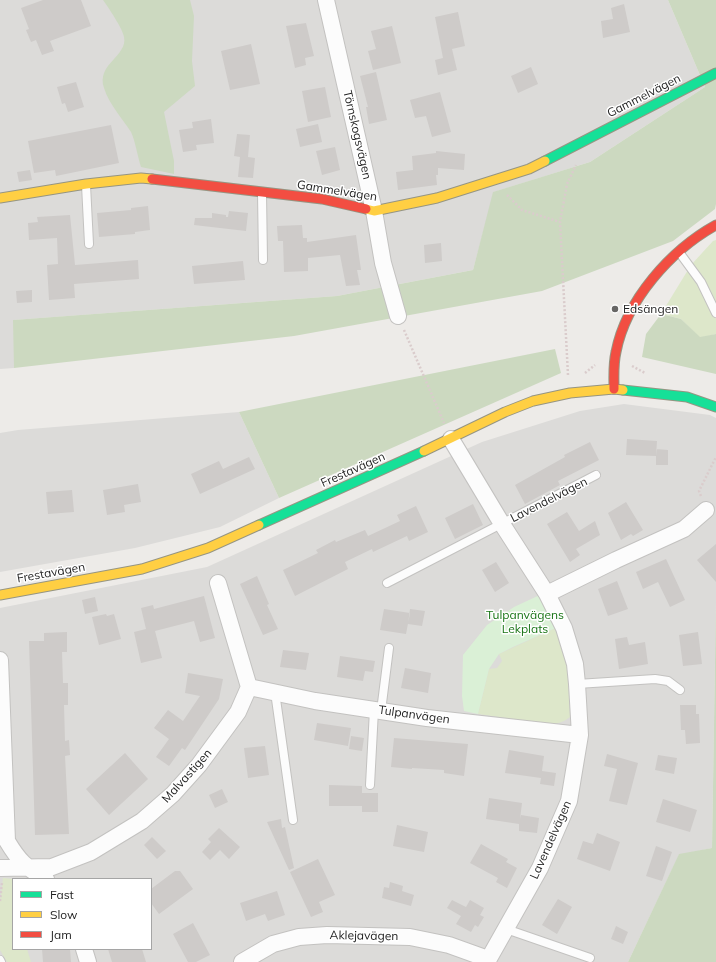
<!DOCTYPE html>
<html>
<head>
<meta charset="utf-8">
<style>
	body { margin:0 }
	#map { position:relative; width:716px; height:962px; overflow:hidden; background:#edebe8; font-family:Mulish,sans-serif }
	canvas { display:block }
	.legend { position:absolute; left:12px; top:878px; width:140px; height:72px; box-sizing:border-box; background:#fff; border:1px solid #a5a5a5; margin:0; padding:5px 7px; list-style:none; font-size:12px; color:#1f1f1f }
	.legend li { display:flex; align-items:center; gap:8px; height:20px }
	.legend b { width:20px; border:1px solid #a5a5a5 }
</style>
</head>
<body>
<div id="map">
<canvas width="716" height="962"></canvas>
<ul class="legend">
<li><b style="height:5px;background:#16e098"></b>Fast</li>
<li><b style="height:5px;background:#ffcf43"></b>Slow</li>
<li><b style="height:5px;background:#f24e42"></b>Jam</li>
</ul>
</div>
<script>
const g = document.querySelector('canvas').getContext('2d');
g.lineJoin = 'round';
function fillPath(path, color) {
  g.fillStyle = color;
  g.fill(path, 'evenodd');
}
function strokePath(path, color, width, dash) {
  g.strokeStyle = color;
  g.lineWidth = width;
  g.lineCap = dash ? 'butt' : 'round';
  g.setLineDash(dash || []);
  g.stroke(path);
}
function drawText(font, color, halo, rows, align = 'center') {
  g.font = font + ' Mulish,sans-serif';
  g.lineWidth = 3;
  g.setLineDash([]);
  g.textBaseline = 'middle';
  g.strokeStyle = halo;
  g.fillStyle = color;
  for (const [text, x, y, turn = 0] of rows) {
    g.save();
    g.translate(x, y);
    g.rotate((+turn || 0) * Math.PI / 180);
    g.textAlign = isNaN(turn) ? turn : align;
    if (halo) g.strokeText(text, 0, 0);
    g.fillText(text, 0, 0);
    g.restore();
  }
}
fillPath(new Path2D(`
	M0 0H668L705 87 590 162 494 192 473 270 337 296 14 320V368L0 369Z
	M624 404 710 415 716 418V601L712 848 679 855 628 962H0V608L207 567 482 442 580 411ZM13 879H151V949H13Z
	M239 412 279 498 220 527 135 548 0 572V433L18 430Z`), '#dcdbd9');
fillPath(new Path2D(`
	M716 240V334L700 338 681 319 661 314 691 265 713 241Z
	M558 627 567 655 570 717C562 723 557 724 547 724L478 714 489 669 497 668 502 661 499 654Z
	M3 878 13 879V949H27L31 962H7L0 950V901Z`), '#dde7ca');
fillPath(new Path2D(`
	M103 0H190L194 16 192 61 195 86 164 112 174 161V174L141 167C138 158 135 140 131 132 122 118 109 104 104 88 96 64 128 56 124 37 123 29 108 7 103 0Z
	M668 0H716V204L715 209 673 241 542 291 294 336 14 368 13 320 337 296 473 270 493 192 590 162 705 87Z
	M661 314 681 319 700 337 716 334V374L642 357 646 334Z
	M555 349 561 373 279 498 239 412Z
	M716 601V962H628L679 854 712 848Z`), '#ccd9c0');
fillPath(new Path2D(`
	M542 594 558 627 513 647 499 654 489 669 478 714 464 711 462 696 463 655 487 625 514 607Z`), '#daf0d6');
fillPath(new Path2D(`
	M43 0H81L91 26 50 41 54 51 42 55 36 40 31 42 26 30 29 29 21 8Z
	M624 4 630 32 603 38 601 21 613 19 611 8Z
	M458 12 465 46 452 49 457 70 438 75 435 60 443 58 435 17Z
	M306 23 314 56 305 58 306 65 295 68 286 26Z
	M392 26 401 63 373 70 368 51 376 49 371 31Z
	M251 44 260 84 230 90 221 51Z
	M531 67 538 84 518 93 511 76Z
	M376 72 387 120 369 124 366 107H368L360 76Z
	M76 82 84 107 68 112 65 103 62 104 57 87Z
	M325 87 331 117 308 122 302 91Z
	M440 92 451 132 432 137 426 116 415 118 410 100Z
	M211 119 214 143 196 145 197 150 183 152 179 130 193 128 192 122Z
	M318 124 322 142 300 147 296 129Z
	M111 125 119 163 56 176 55 170 34 173 28 141Z
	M237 134 250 135 248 157 255 158 253 178 238 177 240 157 234 156Z
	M335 147 340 170 322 175 316 151Z
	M436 151 465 154 464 170 438 168V175H436L437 185 398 190 396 172 413 170 412 156 436 153Z
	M30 170 32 180 19 182 17 172Z
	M148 206 150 230 135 232V234L99 237 97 213 131 210V208Z
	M229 211 248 213 246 231 194 225 195 218H212V213L226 215V217H228Z
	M70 215 75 265 138 260 139 279 74 284 75 298 49 300 47 265 58 264 57 238 29 240 28 223 38 222 37 217Z
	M302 225 303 238H307V242L356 235 361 270H357L360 285 346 286 340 255 308 258V271L284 272 283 241H278L277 226Z
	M441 243 442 261 425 263 424 245Z
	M243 261 245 280 194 284 192 266Z
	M32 290V302L17 303 16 291Z
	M627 439 657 441 656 456 626 455Z
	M590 442 599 460 558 481 560 485 525 504 515 485 565 457 564 455Z
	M656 449 668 450V465H656Z
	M249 457 255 469 200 494 191 474 219 461 223 469Z
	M138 484 141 502 124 505 125 512 107 515 103 490Z
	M72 490 74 512 48 514 46 492Z
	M626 502 643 530 633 536 631 534 621 540 608 513Z
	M473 504 483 525 455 539 445 518Z
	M416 506 428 532 409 541 407 536 373 552 372 549 345 562 348 569 295 596 283 570 318 553 316 550 335 540 336 542 365 530 368 536 400 521 397 515Z
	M567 512 579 531 595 521 600 535 576 549 580 555 570 562 547 524Z
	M716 544V582L697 560Z
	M666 559 685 600 670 607 658 582 643 589 636 572Z
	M496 562 509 583 495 592 482 570Z
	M257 576 269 604 267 605 278 629 263 635 240 584Z
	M617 581 628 609 608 616 598 589Z
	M204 596 215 638 200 642 194 621 155 631 162 658 141 663 134 632 146 629 141 608 153 605 154 609Z
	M95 597 98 611 85 614 82 600Z
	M384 609 410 613 406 634 380 630Z
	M410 609 425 611 422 626 408 624Z
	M106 614 107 616 114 614 121 639 99 645 92 617Z
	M67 632V652H62L63 683H68V705H64L65 741 69 740 70 755 65 756 69 834 35 835 29 641H44V633Z
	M698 632 702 664 683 666 679 635Z
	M627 637 629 645 645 642 648 664 619 669 615 639Z
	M283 650 309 653 306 670 280 667Z
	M340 656 375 661 373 672 365 671 363 681 337 677Z
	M405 668 431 673 428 693 401 688Z
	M188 673 223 679 219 699 185 750 182 748 169 766 156 757 169 739 154 728 168 710 183 721 200 696 185 693Z
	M680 705H696V714H699L700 743 686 744 685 730H681Z
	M317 723 351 728 348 746 314 740Z
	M351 736 364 738 362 751 349 749Z
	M394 738 468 744 464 776 444 773V770L412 768V769L391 767Z
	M265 746 269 775 248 778 244 748Z
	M509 750 544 756 542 771 556 773 554 786 540 784 541 778 505 773Z
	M125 753 148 779 109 815 86 789Z
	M607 754 638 763 627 805 609 801 617 769 604 766Z
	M658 755 677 758 674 774 655 770Z
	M329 785 362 786V793H378V812H362V806H329Z
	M222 789 228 802 215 808 209 795Z
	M489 798 522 803 520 819 521 815 539 818 537 833 519 831V824L486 819Z
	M663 799 697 810 690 832 656 822Z
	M281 819 282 828 285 827 294 868 289 870 267 822Z
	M397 825 428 832 424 852 393 846Z
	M219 828 240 847 229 859 220 850 210 860 202 852 211 842 208 839Z
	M597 833 620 842 610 871 577 859 583 841 593 844Z
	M152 837 166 851 157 859 144 845Z
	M481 844 508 859 506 862 517 868 507 888 496 882 498 878 470 863Z
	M656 846 672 852 662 881 646 876Z
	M318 859 335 895 319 902 323 912 311 917 290 872Z
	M175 871H180L193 889 159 914 151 903V889Z
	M390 882 403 886 402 891 414 895 411 906 382 898 384 887 389 888Z
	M277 891 285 915 268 921 265 914 246 921 240 903Z
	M558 899 572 907 557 934 542 925Z
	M452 900 466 907 470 900 484 908 480 915 484 917 478 927 475 925 471 932 456 924 461 916 447 908Z
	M193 923 210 955 196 962H188L173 934Z
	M616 926 628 932 623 944 611 939Z
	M42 949H70L71 962H43Z
	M108 949H142L146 962H112Z`), '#cecbc9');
const lane = new Path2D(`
	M86 185 89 244
	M262 193 263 260
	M679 252 701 282 716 313
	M387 583 596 475
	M577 684 655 679 668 681 680 690
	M275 692 293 820
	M381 711 389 648
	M370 785 374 710
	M506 929 590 958
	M0 960 1 962`);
const street = new Path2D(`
	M326 0 374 211 383 263 398 316
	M451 439 502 524 547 594 564 628 575 664 577 684 580 735 569 801 540 868 487 962
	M547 594 616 560 684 529 706 510
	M0 660 7 841C19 861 25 867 46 879
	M249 687 315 701 427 718 580 735
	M0 868 52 867 91 852 142 821 173 794 199 765 238 712 249 687 218 583
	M84 949 88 962
	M242 962 273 944 299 937 327 935 410 937 449 945 488 959`);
const fast = new Path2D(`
	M545 161 716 73
	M623 390 687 397 716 407
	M259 525 424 451`);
const slow = new Path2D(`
	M0 198 86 184 141 178 152 179
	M366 209 374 211 437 198 529 169 545 161
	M424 451 505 412 533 401 570 393 614 389 623 390
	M0 595 142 569 208 548 259 525`);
const jam = new Path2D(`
	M152 179 322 199 366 209
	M614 389C614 376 613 365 616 352 626 300 671 250 716 225`);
strokePath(lane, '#c3c2c0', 10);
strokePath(street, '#c3c2c0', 18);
strokePath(fast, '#969582', 11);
strokePath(slow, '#969582', 11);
strokePath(jam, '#969582', 11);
strokePath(new Path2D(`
	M507 195 522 210 560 222
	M404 330 444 423
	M632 366 645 373
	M585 373 595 365
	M568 375 560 222 567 184 576 165
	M701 496 699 491 716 457
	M0 901 2 883`), '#dacccc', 2.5, [2, 2]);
strokePath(lane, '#fcfcfc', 8);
strokePath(street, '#fcfcfc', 16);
strokePath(fast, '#16e098', 9);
strokePath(slow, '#ffcf43', 9);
strokePath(jam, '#f24e42', 9);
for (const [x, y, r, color] of [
	[615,309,4,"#676665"]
]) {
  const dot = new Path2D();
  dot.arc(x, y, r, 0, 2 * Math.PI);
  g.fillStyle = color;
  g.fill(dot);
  strokePath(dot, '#fff', 1.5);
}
drawText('12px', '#1f1f1f', '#fff', [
	["Gammelvägen",644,96,-27],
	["Törnskogsvägen",357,135,77],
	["Gammelvägen",337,191,9],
	["Frestavägen",353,470,-24],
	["Lavendelvägen",549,500,-27],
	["Frestavägen",51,573,-10],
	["Tulpanvägen",414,715,8],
	["Malvastigen",187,776,-48],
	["Lavendelvägen",551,840,-66],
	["Aklejavägen",364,936,1]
]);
drawText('12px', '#1f1f1f', '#fff', [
	["Edsängen",623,309]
], 'left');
drawText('12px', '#197516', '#fff', [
	["Tulpanvägens",525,615],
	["Lekplats",525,629]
]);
</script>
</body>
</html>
